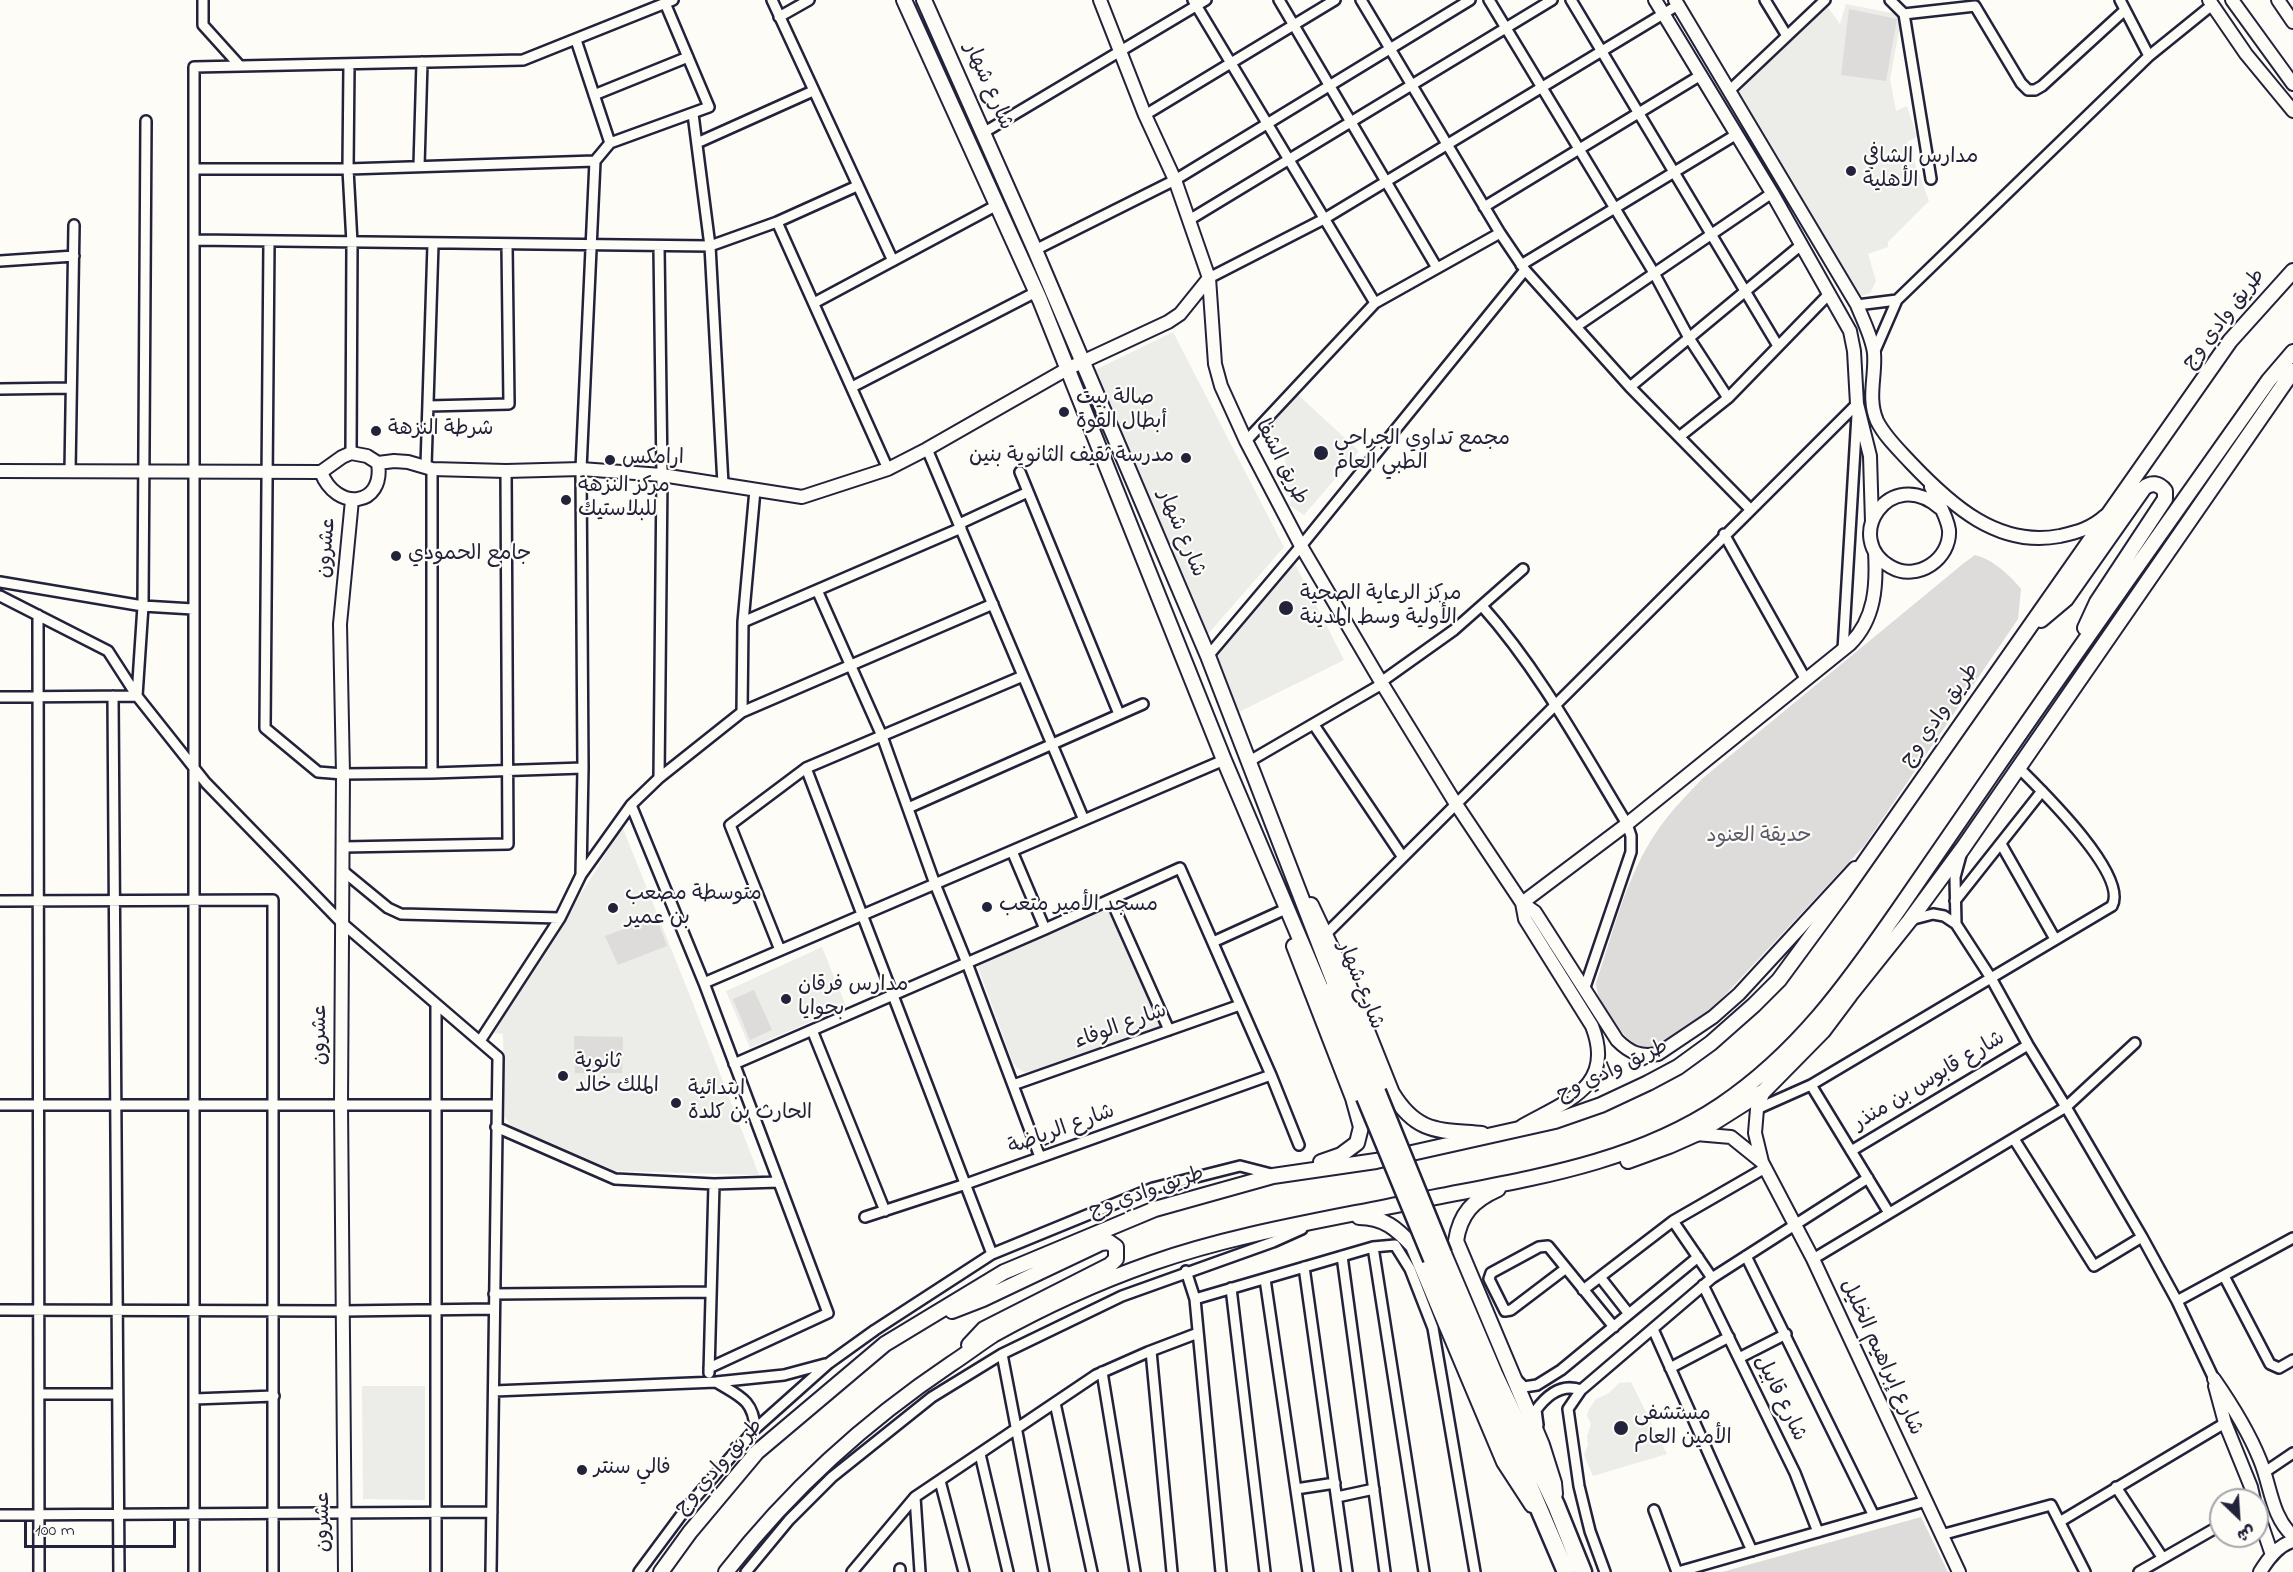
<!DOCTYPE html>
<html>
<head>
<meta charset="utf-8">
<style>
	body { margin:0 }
	#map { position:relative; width:2293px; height:1572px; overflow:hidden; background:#fdfcf7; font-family:"Indie Flower","Playpen Sans Arabic",sans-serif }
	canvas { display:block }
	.north { position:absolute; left:2209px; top:1488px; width:60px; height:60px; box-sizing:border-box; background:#fdfcf7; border:2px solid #a5a5ac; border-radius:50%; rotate:155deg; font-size:16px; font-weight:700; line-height:24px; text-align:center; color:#22223b }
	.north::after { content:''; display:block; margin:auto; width:21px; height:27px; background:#22223b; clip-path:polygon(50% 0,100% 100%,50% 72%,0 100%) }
	.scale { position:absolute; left:24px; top:1521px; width:152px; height:27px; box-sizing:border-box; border:3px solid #22223b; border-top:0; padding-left:8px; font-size:18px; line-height:21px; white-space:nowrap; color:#22223b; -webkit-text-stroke:4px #fdfcf7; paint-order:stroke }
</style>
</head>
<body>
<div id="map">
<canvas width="2293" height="1572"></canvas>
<div class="north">ش</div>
<div class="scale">100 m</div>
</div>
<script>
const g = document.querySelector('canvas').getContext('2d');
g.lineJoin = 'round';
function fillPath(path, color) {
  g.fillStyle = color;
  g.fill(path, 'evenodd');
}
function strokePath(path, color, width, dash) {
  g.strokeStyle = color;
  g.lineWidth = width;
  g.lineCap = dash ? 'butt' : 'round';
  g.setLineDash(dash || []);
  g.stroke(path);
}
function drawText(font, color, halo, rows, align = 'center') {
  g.font = font + ' "Indie Flower","Playpen Sans Arabic",sans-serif';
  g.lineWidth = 4.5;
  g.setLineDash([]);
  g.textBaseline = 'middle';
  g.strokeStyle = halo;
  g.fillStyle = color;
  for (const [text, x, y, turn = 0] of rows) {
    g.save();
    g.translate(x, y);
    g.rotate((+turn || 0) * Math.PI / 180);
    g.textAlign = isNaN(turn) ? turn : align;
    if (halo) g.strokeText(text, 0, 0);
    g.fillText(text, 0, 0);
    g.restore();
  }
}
fillPath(new Path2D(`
	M1824 2 1840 24 1846 4 1902 15 1890 79 1896 111 1907 106 1917 137 1907 142 1929 201 1888 242V247L1868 254 1876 281 1870 293 1859 297 1736 91Z
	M1173 332 1284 547 1208 634 1095 370Z
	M1296 393 1359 451 1304 515 1289 505 1292 499 1285 493 1287 487 1283 484 1290 476 1285 461 1286 448 1267 432Z
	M1293 560 1344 660 1235 714 1214 656Z
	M622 826 694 1006 759 1175 616 1171 511 1126 505 1117 503 1034 494 1033 527 976 595 872Z
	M1105 908 1112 912 1162 1024 1160 1027 1035 1071 1024 1072 1017 1068 1013 1063 978 967 980 963Z
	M822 947 846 1006 750 1048 726 991Z
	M1631 1382 1667 1454 1593 1476 1584 1455 1588 1445 1587 1436 1591 1424 1587 1416 1588 1411 1596 1399 1609 1393 1619 1383Z
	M362 1386H425V1500L363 1499Z`), '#ecece9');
fillPath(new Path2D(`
	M1849 9 1897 19 1886 81 1841 75Z
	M1975 555C1992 559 2010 575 2021 589L2018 619 1864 846 1711 1010 1687 1029 1654 1050C1649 1049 1641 1049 1636 1045 1621 1035 1596 1002 1596 983 1612 936 1624 885 1650 842 1664 818 1684 798 1703 778L1964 563Z
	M656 917 667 946 618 965 605 936Z
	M754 990 772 1030 750 1040 733 999Z
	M574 1036 623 1037 622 1073H575Z
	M1921 1517 1948 1572H1722Z`), '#dddcdb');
const street = new Path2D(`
	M203 0V25L240 66
	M772 0 893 261
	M1193 0 1375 303
	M1279 0 1437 268
	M1361 0 1500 233 1525 270 1630 387 1750 509
	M1489 0 1654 273 1689 338 1728 398
	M1571 0 1778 346
	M1765 0 1787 36
	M1890 0 1904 14 1975 6 2021 83 2028 90H2035L2042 86 2125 10
	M2120 0 2149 56
	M1904 14 1931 179
	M779 17 809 0
	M576 40 610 143
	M349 64 348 169 352 243 351 453
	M1730 90 1825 0
	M594 95 688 57
	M693 114 710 246 723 484
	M1145 115 1335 0
	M983 133 1206 0
	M697 143 813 91
	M419 166 422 62
	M194 169H348L595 161
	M1484 207 1701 75
	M1189 220 1552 0
	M777 222 888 469
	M194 240 710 246 777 222 857 186
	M269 241 265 728 318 772 343 774 432 773 583 768
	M659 247 662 475 659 778
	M1035 250 1175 180 1470 0
	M0 261 74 256
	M1521 265 1737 134
	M1209 278 1324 219 1678 5
	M814 303 997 205
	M1857 305 1897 300
	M1577 326 1772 193
	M1874 353 1897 300 2149 56 2212 5
	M852 387 1036 292
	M1630 387 1801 245
	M0 389 71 388
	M428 406 509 404 507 245
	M1679 437 1728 398 1829 294
	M1246 441 1375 303 1500 233
	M927 449 1084 820
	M426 466 433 244
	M432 469V773
	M70 472 74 225
	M1020 472 1119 714
	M959 524 1028 492
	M1724 534 1806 680
	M0 582 143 606 193 609
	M817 590 882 736 935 884 967 963 1040 1157
	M0 596 108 651 137 696 206 783 342 923 498 1057 491 1572
	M1482 606C1540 671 1582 750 1627 824L1631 836V852L1584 990
	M38 615 39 1572
	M743 622 961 528
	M1843 650 1857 415
	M1208 656 1301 546 1525 270
	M1381 682 1454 630 1523 569
	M113 696 119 1572
	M0 697 137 696 143 606 146 121
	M742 712 743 622 755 490
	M1314 725 1402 856
	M1248 762 1382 684
	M806 768 992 1254
	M631 805 704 983 828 1313 709 1368
	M908 808 1143 704
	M2001 844 2055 939
	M343 847 508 844 506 471
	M1012 851 1045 929
	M343 871 388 908 401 914 560 918
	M581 875 583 768 581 469 595 161 610 143 709 107 665 3
	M1111 900 1169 1030
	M0 901 273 900V1572
	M1955 901 2042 791
	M1910 920 1933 914 1944 916 1956 924 1991 978 2028 1045 2066 1107 2142 1237 2177 1301 2214 1379
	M1956 924 1955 877 1961 855
	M1326 934 1857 404
	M1213 942 1288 908
	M780 950 730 825 806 768 1023 676
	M704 983 1224 760
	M812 1030 885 1211
	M480 1041 560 918 581 875 631 805 659 778 742 712 993 604
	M734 1064 1045 929 1180 868 1271 1075 1299 1145
	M1013 1085 1240 1005
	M1811 1085 1889 1213
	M0 1105H496
	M1757 1109 1811 1085 2112 906C2129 875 2040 789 2018 767
	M496 1127 615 1179 714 1184 779 1182
	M2014 1139 2094 1266 2142 1237
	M1851 1151 2028 1045
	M865 1217 966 1184 1271 1075
	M1673 1221 1712 1278
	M1373 1247 1424 1572
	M1342 1256 1385 1572
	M1746 1256 1874 1516
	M1813 1259 2066 1107 2135 1043
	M1304 1267 1347 1572
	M1565 1269 1511 1310 1505 1311 1489 1279 1491 1273 1539 1247 1548 1246 1614 1327
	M1186 1271 1195 1299
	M2224 1276 2270 1364 2279 1368 2293 1360
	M1600 1277 1629 1314
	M1265 1279 1308 1572
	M1703 1285 1795 1473 1818 1532
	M1231 1288 1265 1572
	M1583 1290 1673 1221 1765 1168
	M494 1294 711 1292
	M2177 1301 2293 1238
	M0 1310 343 1311 494 1309
	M1653 1329 1752 1551
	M1151 1351 1172 1572
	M1002 1354 1044 1572
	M1739 1358 1786 1334
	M1670 1368 1729 1337
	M1102 1372 1135 1572
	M709 1373 714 1184
	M1517 1380 1524 1387 1537 1385 1561 1370 1698 1257
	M716 1382C739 1396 754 1400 755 1429
	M494 1391 716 1382 784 1375 825 1364
	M39 1394H117
	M194 1399 274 1396
	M1055 1403 1092 1572
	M1538 1425 1536 1410C1547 1395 1562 1383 1581 1390
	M980 1454 1008 1572
	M2265 1472 2293 1453
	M940 1481 964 1572
	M2116 1487 2162 1557
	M1296 1489 1335 1483
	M915 1497 920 1572
	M1337 1497 1374 1489
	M1654 1510 1677 1572
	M0 1515 492 1512
	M2061 1521 2225 1423
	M1941 1535 2051 1505 2085 1572
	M194 1572V67L523 60 673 0
	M436 1572V1004
	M639 1572 688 1506 755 1429 829 1363 875 1330 992 1254 1153 1188 1240 1166 1275 1175
	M746 1572 789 1520 832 1477 932 1397 1002 1354 1122 1296 1273 1242 1302 1229
	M852 1572 915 1497 1096 1375 1148 1352 1198 1333
	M900 1572V1569
	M1221 1572 1195 1299 1373 1247 1395 1245 1410 1269 1433 1328 1475 1572
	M1605 1572 1590 1531 1579 1486 1568 1409 1581 1390 1712 1278 1868 1178
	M1678 1572 1926 1501
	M2139 1572 2221 1525`);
const secondary = new Path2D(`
	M1100 0 1145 115 1175 180 1209 278 1215 364 1221 386 1246 441 1301 546 1381 682 1456 804 1522 903 1535 912 1617 1040C1630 1053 1640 1057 1658 1054L1713 1017 1739 994 1855 868
	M1655 0 1772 193 1850 331 1854 351 1857 404 1870 456 1872 522
	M1675 0 1857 305C1863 320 1872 337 1874 353 1876 376 1867 398 1877 421 1885 437 1899 450 1911 463 1951 505 1998 548 2060 536 2078 532 2092 528 2105 516
	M2209 0 2246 54 2293 111
	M2232 0 2293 84
	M2278 0 2293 22
	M351 453 367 456 378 463C385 507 336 512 321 472L342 457Z
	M378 463 394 461 408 462 432 469 506 471 581 469 662 475 802 497 888 469 927 449 1067 369 1168 322 1180 314 1209 278
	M0 471 321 472
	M1931 487C1937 501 1947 515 1949 530 1951 559 1917 582 1891 567 1841 539 1890 464 1940 508
	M1522 903 1627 824 1850 644C1875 619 1877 586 1875 552
	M1764 1091 1757 1109 1755 1133 1762 1162 1813 1259 1959 1572
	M1522 1126C1566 1101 1616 1087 1592 1026L1525 919 1522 903
	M1696 1134 1731 1137 1762 1162
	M2214 1379C2232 1405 2248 1430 2260 1460 2271 1486 2271 1516 2293 1536
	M2215 1386 2225 1423 2251 1487 2254 1500
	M2257 1511 2272 1555
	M345 1572 341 1104 343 774 340 624 352 500
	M2260 1572C2268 1559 2278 1545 2293 1541`);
const primary = new Path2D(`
	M904 0 1040 300 1224 760 1322 991
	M924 0 1035 250 1208 656 1335 985
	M2041 620 2066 599 2144 488C2151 482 2159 483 2165 491V499L2097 602 2085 628
	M1311 905 1348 983 1392 1093C1417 1134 1439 1130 1482 1134
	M1294 946 1353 1098 1361 1127 1357 1143 1341 1155 1321 1162
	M1628 1161 1669 1146 1696 1134 1764 1091 1823 1031 1850 995 1910 920 1963 848 2293 371
	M1498 1189C1473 1200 1460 1214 1456 1241L1542 1445 1554 1483 1555 1494
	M1359 1217C1384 1217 1397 1229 1413 1246L1504 1462 1532 1505
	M952 1311 983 1299 1101 1243 1109 1242 1116 1247V1259L1110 1265 984 1329 969 1345
	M661 1572 690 1532 757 1452 885 1344 1004 1272 1155 1209 1273 1176 1376 1161 1555 1121 1601 1105 1648 1083 1678 1067 1711 1043 1754 1005 1779 980 1843 893 2230 341 2293 271
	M726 1572C789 1491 866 1421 951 1364 965 1355 979 1344 993 1335 1043 1307 1098 1282 1152 1263 1235 1234 1324 1220 1411 1202 1517 1180 1629 1167 1721 1105 1798 1053 1847 984 1899 909 1930 864 1961 819 1992 774 2083 642 2176 511 2269 380L2293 352`);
const highway = new Path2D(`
	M1335 985 1377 1092
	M1322 991 1365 1097
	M1443 1254 1494 1374 1556 1505 1583 1572
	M1432 1259 1566 1572`);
strokePath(street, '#22223b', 14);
strokePath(secondary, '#22223b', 16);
strokePath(primary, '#22223b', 18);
strokePath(highway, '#22223b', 21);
strokePath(street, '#fdfcf7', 9);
strokePath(secondary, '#fdfcf7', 12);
strokePath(primary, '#fdfcf7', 14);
strokePath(highway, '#fdfcf7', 16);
const highwayBridge = new Path2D(`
	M1377 1092 1443 1254
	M1365 1097 1432 1259`);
strokePath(highwayBridge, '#22223b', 21, []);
strokePath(highwayBridge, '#fdfcf7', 16);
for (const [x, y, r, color] of [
	[1851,171,6,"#22223b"],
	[1064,412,6,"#22223b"],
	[376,431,6,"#22223b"],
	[1321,453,8,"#22223b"],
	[1186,458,6,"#22223b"],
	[610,460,6,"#22223b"],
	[566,500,6,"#22223b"],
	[396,556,6,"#22223b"],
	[1286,608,8,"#22223b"],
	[987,907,6,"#22223b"],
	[613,908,6,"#22223b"],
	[786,999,6,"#22223b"],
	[563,1076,6,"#22223b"],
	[676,1103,6,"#22223b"],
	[1621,1428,8,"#22223b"],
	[582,1470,6,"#22223b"]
]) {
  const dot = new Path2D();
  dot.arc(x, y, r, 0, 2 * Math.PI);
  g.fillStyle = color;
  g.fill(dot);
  strokePath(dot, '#fdfcf7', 2);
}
drawText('21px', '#22223b', '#fdfcf7', [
	["شارع شهار",987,87,66],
	["طريق وادي وج",2225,320,-52],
	["طريق الشفا",1280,463,63],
	["شارع شهار",1180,534,67],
	["عشرون",328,548,-85],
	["طريق وادي وج",1941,716,-55],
	["شارع شهار",1359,986,68],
	["شارع الوفاء",1121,1028,-20],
	["عشرون",322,1035,-90],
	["طريق وادي وج",1613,1072,-25],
	["شارع قابوس بن منذر",1930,1082,-31],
	["شارع الرياضة",1062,1131,-20],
	["طريق وادي وج",1147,1194,-19],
	["شارع إبراهيم الخليل",1880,1358,65],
	["شارع قابيل",1779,1399,64],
	["طريق وادي وج",720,1468,-48],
	["عشرون",325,1522,-90]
]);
drawText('21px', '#22223b', '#fdfcf7', [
	["مدارس الشافي",1863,159],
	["الأهلية",1863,183],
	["صالة بيت",1076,400],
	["أبطال القوة",1076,424],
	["شرطة النزهة",388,431],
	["مجمع تداوي الجراحي",1334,441],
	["الطبي العام",1334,465],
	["مدرسة ثقيف الثانوية بنين",1174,458,"right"],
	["ارامكس",622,460],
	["مركز النزهة",578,488],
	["للبلاستيك",578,512],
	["جامع الحمودي",408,556],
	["مركز الرعاية الصحية",1300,596],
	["الأولية وسط المدينة",1300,620],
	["متوسطة مصعب",625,896],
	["بن عمير",625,920],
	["مسجد الأمير متعب",999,907],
	["مدارس فرقان",798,987],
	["بحوايا",798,1011],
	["ثانوية",575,1064],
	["الملك خالد",575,1088],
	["ابتدائية",688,1091],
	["الحارث بن كلدة",688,1115],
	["مستشفى",1634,1416],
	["الأمين العام",1634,1440],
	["فالي سنتر",594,1470]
], 'left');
drawText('21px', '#5a5a6b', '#fdfcf7', [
	["حديقة العنود",1759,838]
]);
</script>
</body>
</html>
